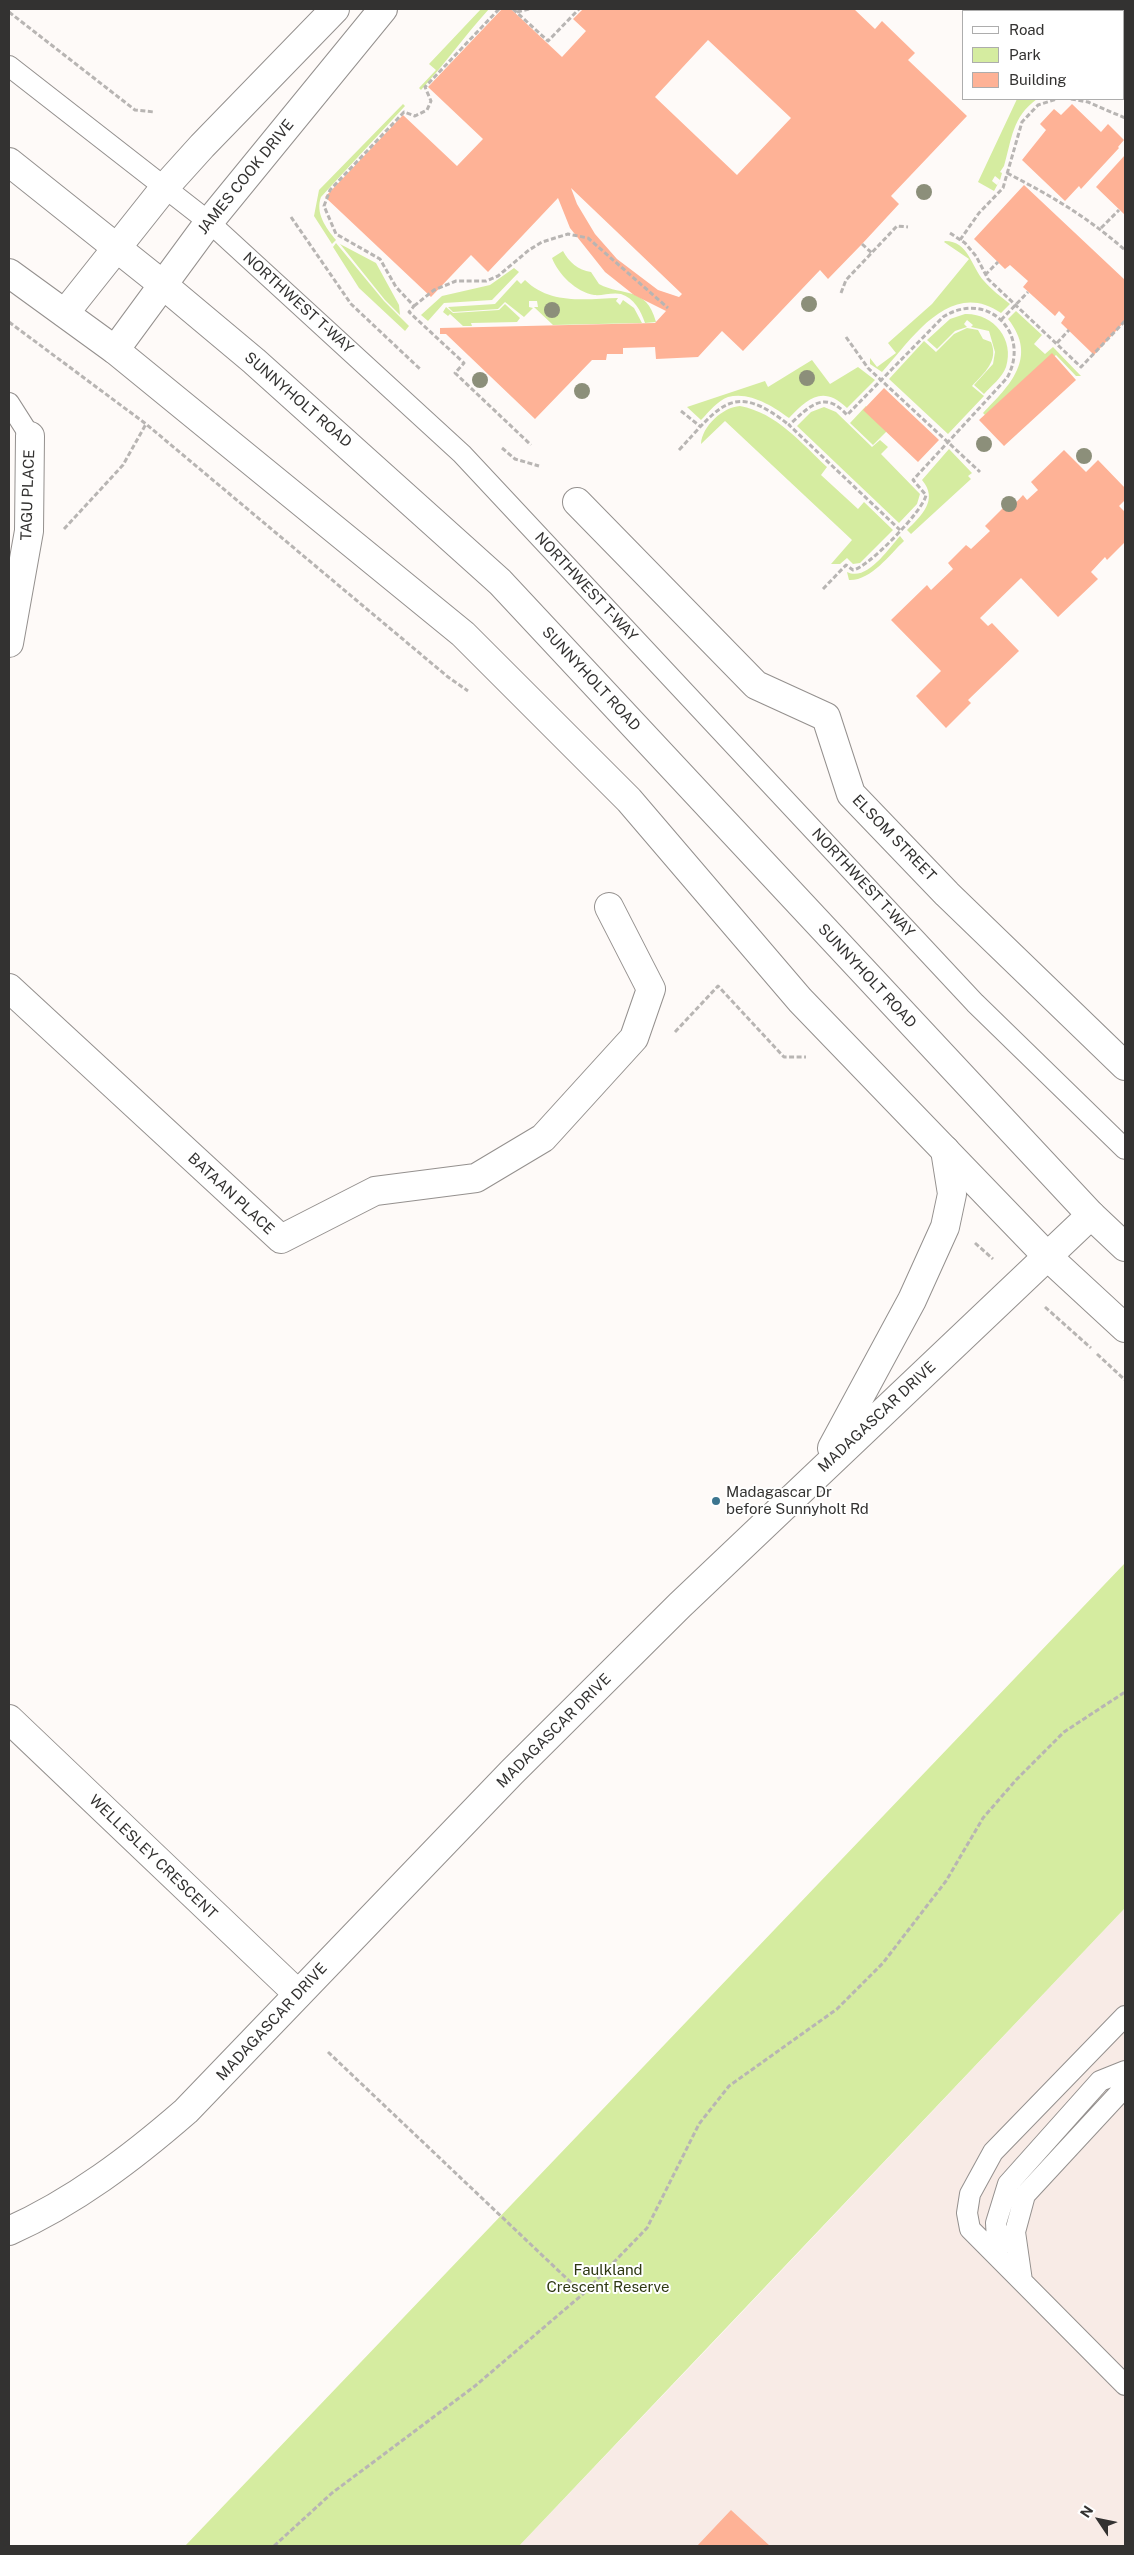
<!DOCTYPE html>
<html>
<head>
<meta charset="utf-8">
<style>
	body { margin:0 }
	#map { position:relative; width:1134px; height:2555px; overflow:hidden; background:#fefaf8; font-family:"Public Sans",sans-serif }
	canvas { display:block }
	.frame { position:absolute; inset:0; border:10px solid #333231; pointer-events:none }
	.legend { position:absolute; left:962px; top:10px; width:162px; height:90px; box-sizing:border-box; background:#fff; border:1px solid #adadad; margin:0; padding:6px 9px; list-style:none; font-size:15px; color:#333231 }
	.legend li { display:flex; align-items:center; gap:10px; height:25px }
	.legend b { width:25px; border:1px solid #adadad }
	.north { position:absolute; left:1074px; top:2495px; width:50px; height:50px; -webkit-text-stroke:4px #fff; paint-order:stroke; rotate:304deg; font-size:14px; font-weight:700; line-height:20px; text-align:center; color:#333231 }
	.north::after { content:''; display:block; margin:auto; width:18px; height:22px; background:#333231; clip-path:polygon(50% 0,100% 100%,50% 72%,0 100%) }
</style>
</head>
<body>
<div id="map">
<canvas width="1134" height="2555"></canvas>
<div class="frame"></div>
<ul class="legend">
<li><b style="height:6px;background:#fff"></b>Road</li>
<li><b style="height:14px;background:#d5eca0"></b>Park</li>
<li><b style="height:14px;background:#feb296"></b>Building</li>
</ul>
<div class="north">N</div>
</div>
<script>
const g = document.querySelector('canvas').getContext('2d');
g.lineJoin = 'round';
function fillPath(path, color) {
  g.fillStyle = color;
  g.fill(path, 'evenodd');
}
function strokePath(path, color, width, dash) {
  g.strokeStyle = color;
  g.lineWidth = width;
  g.lineCap = dash ? 'butt' : 'round';
  g.setLineDash(dash || []);
  g.stroke(path);
}
function drawText(font, color, halo, rows, align = 'center') {
  g.font = font + ' "Public Sans",sans-serif';
  g.lineWidth = 4;
  g.setLineDash([]);
  g.textBaseline = 'middle';
  g.strokeStyle = halo;
  g.fillStyle = color;
  for (const [text, x, y, turn = 0] of rows) {
    g.save();
    g.translate(x, y);
    g.rotate((+turn || 0) * Math.PI / 180);
    g.textAlign = isNaN(turn) ? turn : align;
    if (halo) g.strokeText(text, 0, 0);
    g.fillText(text, 0, 0);
    g.restore();
  }
}
fillPath(new Path2D(`
	M1125 1908V2546H519L707 2349Z`), '#f8ebe6');
fillPath(new Path2D(`
	M481 9H489C465 35 445 64 421 90L419 88 436 70 429 64Z
	M1017 99H1037C1012 117 1012 139 1004 166L1000 172 1002 173 1000 180 995 176 992 181 997 185 1000 180 994 191 978 182Z
	M403 104 405 106 321 197C315 213 326 228 336 240L332 244 314 216 319 190Z
	M945 241C969 241 971 267 984 281 991 289 1001 297 1010 304L1001 313C950 278 912 339 882 372L870 364V358L877 367 896 353 888 343 932 304 969 259 944 242Z
	M336 243 384 301 409 326 405 331 359 288 333 247Z
	M340 244 376 263 399 305 400 315 385 300Z
	M563 251C569 262 578 270 591 272L599 284C623 297 646 285 656 322L645 323C641 311 634 298 621 294 612 292 602 296 594 295 576 292 558 274 552 258Z
	M514 268 519 272 492 300 444 303 428 321 421 315 442 296 490 285Z
	M517 280 521 284 525 280C550 305 586 299 618 298L616 301 620 305 623 300 634 308 642 323 553 325 534 307H538L537 301H529V307L533 308 524 317 505 302 498 309 453 312 448 307 495 304Z
	M505 304 520 318 517 322 471 323 472 326H463L450 314 448 316 443 312 446 307 453 313 499 310Z
	M1016 311 1042 335 1034 344 1045 354 1053 347 1081 376H1076L1056 355 987 417 983 413C1009 386 1039 358 1008 319Z
	M965 314C993 313 1015 339 1006 367 1002 378 991 386 984 394L974 385 993 364 995 352 989 331 971 327 973 325 967 320 964 324 967 327 955 331 937 349 927 340 950 319Z
	M967 328 978 330 983 339 991 342C999 361 984 373 972 386L984 396 948 434 889 379 924 341 936 352 954 334Z
	M812 360 830 384 858 367 875 380 847 408C823 385 808 398 789 418 773 406 749 391 728 397 717 401 709 412 701 420L687 407 765 381 768 387Z
	M740 406C777 413 801 443 827 467L821 475 858 509 864 502 893 530 860 563 853 564 847 558 840 564H831L852 540 725 421 701 444C702 426 723 407 740 406Z
	M866 406 889 429 873 445 850 423Z
	M824 407 836 412 872 447 880 440 888 447 881 454 920 494 917 504 899 523 797 426 811 412Z
	M949 449 972 473 968 476 971 479 911 534 907 530C921 516 939 500 922 480Z
	M900 536 904 541C889 555 871 581 849 580L847 572C867 582 888 549 900 536Z
	M1125 1563V1908L519 2546H185Z`), '#d5eca0');
fillPath(new Path2D(`
	M502 9H511L562 57 586 31 573 19 583 9H854L875 29 882 21 915 53 908 60 967 116 891 196 899 204 862 244 828 279 820 270 743 351 722 331 698 357 656 359 655 347 623 348V354H607L606 360H592L535 419 446 334H440V328L655 323 666 311 634 295 605 272 570 228 558 198 488 272 471 255 431 297 325 197 403 115 457 166 483 139 428 87ZM708 40 791 118 737 175 655 97ZM571 188 682 294 679 297 658 290 617 259 595 234 577 204Z
	M1072 104 1101 132 1108 124 1124 140 1118 147 1119 148 1081 189 1079 186 1065 201 1022 160 1046 130 1040 124 1054 109 1061 115Z
	M1125 155V215L1096 187Z
	M1024 185 1125 280V321L1094 355 1061 323 1065 317 1059 311 1055 316 1023 287 1028 281 1010 265 1005 269 974 239Z
	M1052 353 1076 380 1004 446 979 420Z
	M884 388 939 440 918 462 863 410Z
	M1064 450 1086 472 1098 460 1125 488V500L1119 506 1125 512V542L1107 560 1105 557 1091 572 1098 579 1058 617 1021 578 980 618 988 626 992 623 1019 651 968 700 971 703 946 728 916 696 941 671 891 620 927 585 931 590 953 569 948 563 966 545 971 549 990 531 985 526 1005 506 1009 510 1023 495 1027 500 1038 490 1031 482Z
	M731 2510 770 2546H697Z`), '#feb296');
const service = new Path2D(`
	M9 66 209 222 462 454 975 1003 1125 1149
	M9 403 30 436
	M1125 2016 993 2152 970 2194 967 2213 970 2229 1125 2385
	M998 2257 996 2223 1008 2184 1100 2081 1125 2071
	M1022 2281 1015 2232 1025 2195 1125 2087`);
const minor = new Path2D(`
	M577 502 756 685 826 717 851 794 947 894 1125 1066
	M9 643 29 531 30 436
	M9 988 281 1239 375 1191 476 1178 543 1138 634 1038 651 989 609 907
	M9 1719 298 1994`);
const tertiary = new Path2D(`
	M65 313 165 187 202 146 335 9
	M115 350 209 222 383 9
	M832 1448 912 1300 945 1227 952 1194 945 1150
	M9 2231C74 2202 132 2158 186 2111L512 1772 680 1605 1091 1215`);
const primary = new Path2D(`
	M9 162 162 284 254 361 500 582 1091 1215 1125 1247
	M9 273 115 350 463 634 629 800 800 1000 1047 1256 1125 1328`);
strokePath(service, '#94908e', 22);
strokePath(minor, '#94908e', 30);
strokePath(tertiary, '#94908e', 30);
strokePath(primary, '#94908e', 30);
strokePath(new Path2D(`
	M499 9 425 87 431 101 427 110 415 116 404 112 330 190 324 206 336 234 380 259 396 287 414 306 409 312 464 363 455 373 531 445
	M513 9 548 41 579 9
	M1110 11V9
	M9 12 135 110 154 112
	M517 12 529 9
	M1123 21 1125 22
	M1071 99 1088 102 1125 118
	M1007 173C1053 197 1086 216 1125 250
	M291 217 351 304 420 369
	M1101 228 1119 210
	M950 233 965 243 976 256 988 279 1081 367 1125 321
	M960 240 979 213 1003 188 1022 122 1038 105 1057 99
	M862 244 872 253
	M985 275 998 262
	M841 293 846 280 897 226 908 227
	M414 306 434 290 456 281H486L498 276 529 250 542 242 568 234 588 238 668 308
	M1001 320 1028 292
	M9 322 146 424 448 677 468 691
	M846 337 868 368 980 472
	M1057 343 1069 330
	M681 411 701 427
	M502 448 515 459 539 466
	M679 450C720 406 733 380 789 425
	M64 529 123 465 146 424
	M823 589 846 565 853 570C868 568 924 510 926 495L913 480 1007 378C1032 333 987 289 943 317L847 415C824 389 809 407 789 425L900 530
	M675 1032 718 986 784 1057H806
	M975 1243 993 1259
	M1045 1307 1091 1348
	M1097 1354 1125 1380
	M328 2052 583 2294
	M274 2546 332 2493 475 2386 583 2294 647 2228 699 2124 729 2086 837 2009 883 1963 946 1881 983 1818 1016 1780 1064 1732 1125 1692`), '#b8b5b3', 3, [5, 2.5]);
strokePath(service, '#fff', 20);
strokePath(minor, '#fff', 28);
strokePath(tertiary, '#fff', 28);
strokePath(primary, '#fff', 28);
g.fillStyle = '#8c8f7a';
for (const [x, y] of [
	[924,192],
	[809,304],
	[552,310],
	[807,378],
	[480,380],
	[582,391],
	[984,444],
	[1084,456],
	[1009,504]
]) {
  g.beginPath();
  g.arc(x, y, 8, 0, 2 * Math.PI);
  g.fill();
}
for (const [x, y, r, color] of [
	[716,1501,5,"#3c758f"]
]) {
  const dot = new Path2D();
  dot.arc(x, y, r, 0, 2 * Math.PI);
  g.fillStyle = color;
  g.fill(dot);
  strokePath(dot, '#fff', 2);
}
drawText('15px', '#333231', '#fff', [
	["JAMES COOK DRIVE",246,177,-51],
	["NORTHWEST T-WAY",298,303,42],
	["SUNNYHOLT ROAD",298,400,41],
	["TAGU PLACE",28,495,-88],
	["NORTHWEST T-WAY",586,587,47],
	["SUNNYHOLT ROAD",591,679,47],
	["ELSOM STREET",894,838,46],
	["NORTHWEST T-WAY",863,883,47],
	["SUNNYHOLT ROAD",867,976,47],
	["BATAAN PLACE",231,1194,43],
	["MADAGASCAR DRIVE",877,1417,-43],
	["MADAGASCAR DRIVE",554,1731,-45],
	["WELLESLEY CRESCENT",153,1857,44],
	["MADAGASCAR DRIVE",272,2022,-47]
]);
drawText('15px', '#333231', '#fff', [
	["Madagascar Dr",726,1492],
	["before Sunnyholt Rd",726,1509]
], 'left');
drawText('15px', '#2e3812', '#fff', [
	["Faulkland",608,2270],
	["Crescent Reserve",608,2287]
]);
</script>
</body>
</html>
